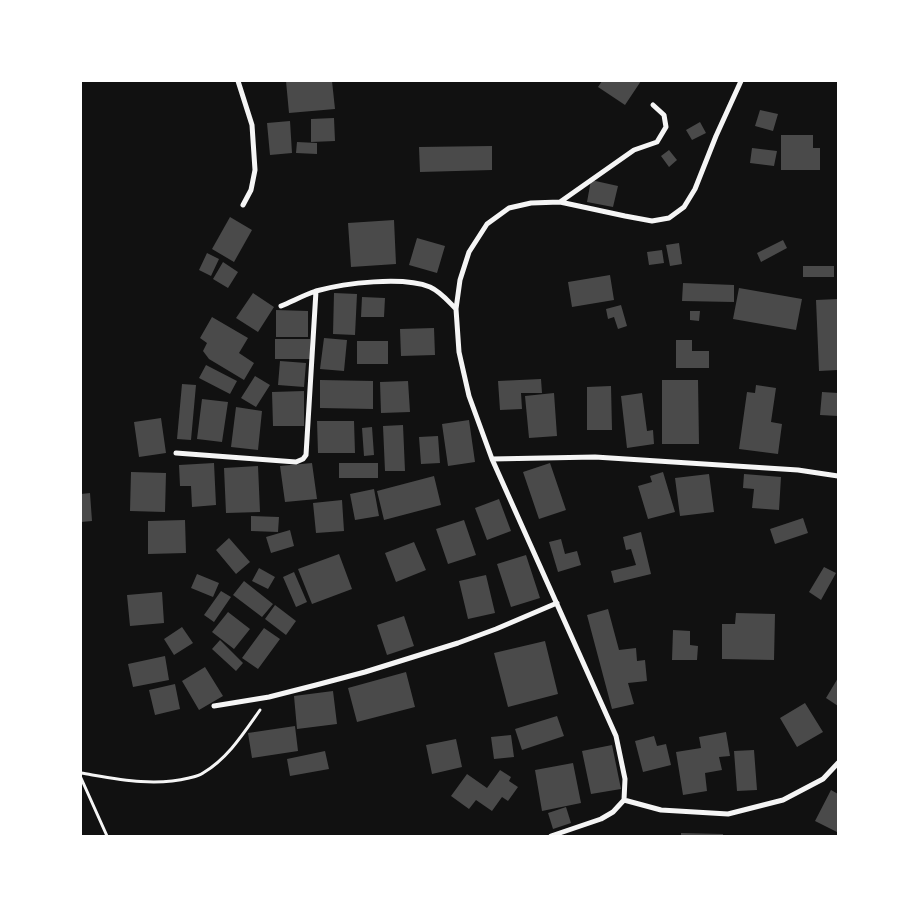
<!DOCTYPE html>
<html>
<head>
<meta charset="utf-8">
<style>
	body { margin:0 }
	#map { position:relative; width:919px; height:917px; overflow:hidden; background:#111; font-family:Quicksand,sans-serif }
	canvas { display:block }
	.frame { position:absolute; inset:0; border:82px solid #fff; pointer-events:none }
</style>
</head>
<body>
<div id="map">
<canvas width="919" height="917"></canvas>
<div class="frame"></div>
</div>
<script>
const g = document.querySelector('canvas').getContext('2d');
g.lineJoin = 'round';
function fillPath(path, color) {
  g.fillStyle = color;
  g.fill(path, 'evenodd');
}
function strokePath(path, color, width, dash) {
  g.strokeStyle = color;
  g.lineWidth = width;
  g.lineCap = dash ? 'butt' : 'round';
  g.setLineDash(dash || []);
  g.stroke(path);
}
fillPath(new Path2D(`
	M286 81H332L335 109 289 113Z
	M602 81H641L625 105 598 87Z
	M760 110 778 114 773 131 755 126Z
	M334 118 335 141 311 142V119Z
	M290 121 292 153 270 155 267 123Z
	M700 122 706 133 692 140 686 130Z
	M781 135H813V148H820V170H781Z
	M297 142 317 143V154L296 153Z
	M492 146V170L420 172 419 147Z
	M752 148 777 151 774 166 750 163Z
	M669 150 677 160 669 167 661 156Z
	M591 180 618 186 613 207 587 202Z
	M230 217 252 230 234 262 212 249Z
	M394 220 396 264 351 267 348 223Z
	M417 238 445 246 437 273 409 265Z
	M783 240 787 248 761 262 757 253Z
	M679 243 682 264 670 266 666 245Z
	M662 250 664 263 649 265 647 252Z
	M207 253 219 259 211 276 199 270Z
	M223 262 238 272 228 288 213 279Z
	M803 266H834V277H803Z
	M610 275 614 300 572 307 568 282Z
	M683 283 734 285V302L682 301Z
	M739 288 802 299 796 330 733 319Z
	M253 293 274 307 258 332 236 318Z
	M334 293 357 294 355 335 333 334Z
	M362 297 385 298 384 317H361Z
	M838 299V370L819 371 816 300Z
	M621 305 627 326 618 329 614 317 608 319 606 309Z
	M276 310 308 311V337H276Z
	M690 311H700L699 321 690 320Z
	M212 317 248 338 239 353 254 363 244 380 209 359 203 351 207 343 200 338Z
	M434 328 435 355 401 356 400 329Z
	M324 338 347 340 344 371 320 369Z
	M275 339H310V359H275Z
	M676 340H692V351H709V368H676Z
	M357 341H388V364H357Z
	M280 361 306 363 304 387 278 385Z
	M206 365 237 381 230 394 199 378Z
	M255 376 270 385 256 407 241 398Z
	M541 379 542 393H521L522 409 500 410 498 381Z
	M320 380 373 381V409L320 408Z
	M662 380H698L699 444H662Z
	M408 381 410 412 381 413 380 382Z
	M182 384 196 385 191 440 177 439Z
	M756 385 776 388 771 422 782 424 778 454 739 449 747 392 755 393Z
	M611 386 612 430H587V387Z
	M304 391V426H273L272 392Z
	M822 392 838 393V416L820 415Z
	M554 393 557 436 529 438 525 396Z
	M642 393 647 431 653 430 654 444 627 448 621 396Z
	M202 399 228 402 222 442 197 439Z
	M236 407 262 411 258 450 231 447Z
	M161 418 166 453 139 457 134 422Z
	M469 420 475 462 448 466 442 424Z
	M317 421H354L355 453H318Z
	M403 425 405 471H385L383 426Z
	M372 427 374 455 364 456 362 428Z
	M438 436 440 463 421 464 419 437Z
	M214 463 216 505 192 507 191 486H180L179 465Z
	M312 463 317 499 285 502 280 466Z
	M339 463H378V478H339Z
	M550 463 566 510 539 519 523 472Z
	M258 466 260 512 226 513 224 468Z
	M131 472 166 473 165 512 130 511Z
	M663 472 675 512 648 519 638 486 652 482 650 476Z
	M709 474 714 512 680 516 675 478Z
	M744 474 781 477 779 510 752 508 754 489 743 488Z
	M434 476 441 505 384 520 377 491Z
	M374 489 379 516 355 520 350 494Z
	M90 493 92 521 81 522V494Z
	M499 499 511 531 487 540 475 508Z
	M342 500 344 531 316 533 313 503Z
	M251 516 279 517 278 532 251 531Z
	M803 518 808 533 775 544 770 529Z
	M185 520 186 553 148 554V521Z
	M464 520 476 555 448 564 436 529Z
	M290 530 294 546 271 553 266 537Z
	M641 532 651 574 614 583 611 571 636 565 631 549 626 550 623 537Z
	M229 538 250 562 236 574 216 550Z
	M561 539 565 554 577 551 581 565 558 572 549 542Z
	M414 542 426 570 396 582 385 553Z
	M339 554 352 589 312 604 298 569Z
	M526 555 540 598 511 607 497 564Z
	M824 567 836 573 821 600 809 592Z
	M259 568 275 577 268 589 252 581Z
	M294 572 307 602 296 607 283 577Z
	M197 574 219 583 213 597 191 588Z
	M486 575 495 613 468 619 459 581Z
	M244 581 273 604 262 617 233 595Z
	M221 591 231 597 214 622 204 615Z
	M162 592 164 623 130 626 127 595Z
	M275 605 296 621 286 635 265 619Z
	M608 609 619 650 636 648 637 661 645 660 647 681 628 683 634 704 612 709 587 615Z
	M228 612 250 629 234 649 212 632Z
	M736 613 775 614 774 660 722 659V624H735Z
	M404 616 414 646 387 655 377 625Z
	M182 627 193 643 174 655 164 639Z
	M264 628 280 639 258 669 242 658Z
	M673 630 690 631V645L698 646 697 660H672Z
	M220 640 243 663 236 671 212 649Z
	M545 641 558 694 508 707 494 653Z
	M165 656 169 680 133 687 128 664Z
	M205 667 223 696 199 710 182 681Z
	M406 672 415 707 357 722 348 688Z
	M838 678V706L826 698Z
	M175 684 180 709 155 715 149 690Z
	M333 691 337 724 297 729 294 696Z
	M805 703 823 732 797 747 780 718Z
	M557 716 564 736 522 750 515 729Z
	M295 726 298 751 252 758 248 733Z
	M726 732 730 756 719 757 722 770 705 773 707 791 683 795 676 752 701 748 699 737Z
	M511 735 514 757 494 759 491 737Z
	M654 736 657 746 666 744 671 765 643 772 635 741Z
	M456 739 462 767 432 774 426 745Z
	M612 745 621 789 591 794 582 751Z
	M754 750 757 790 737 791 734 751Z
	M325 751 329 769 290 776 287 759Z
	M573 763 581 803 542 811 535 770Z
	M500 770 511 777 509 781 518 787 508 801 502 797 492 811 476 800 469 809 451 796 467 774 487 788Z
	M831 790 838 794V830L837 832 815 821Z
	M566 807 571 823 553 829 548 813Z
	M681 833 723 834V836H681Z`), '#4a4a4a');
strokePath(new Path2D(`
	M81 773C117 779 153 787 189 778 193 777 199 776 203 773 228 758 243 734 260 710
	M81 778 107 836`), '#f5f5f5', 3);
strokePath(new Path2D(`
	M238 81 252 125 255 170 251 190 243 205
	M560 202 634 150 657 142 666 127 664 115 653 105
	M281 306C293 301 304 295 316 291 345 283 403 276 430 287 441 292 448 301 456 309
	M176 453 296 462 303 459 306 455 316 291
	M492 459 595 457 798 470 838 476
	M214 706 269 697 316 685 365 672 458 643 496 629 557 603
	M624 800 661 810 728 814 783 800 823 779 838 763
	M551 836 601 819 613 812 624 800 625 779 616 736 492 459 469 396 459 352 456 309 460 280 469 252 487 224 509 208 531 203 560 202 625 216 652 221 669 218 684 207 695 189 716 136 741 81`), '#f5f5f5', 5);
</script>
</body>
</html>
